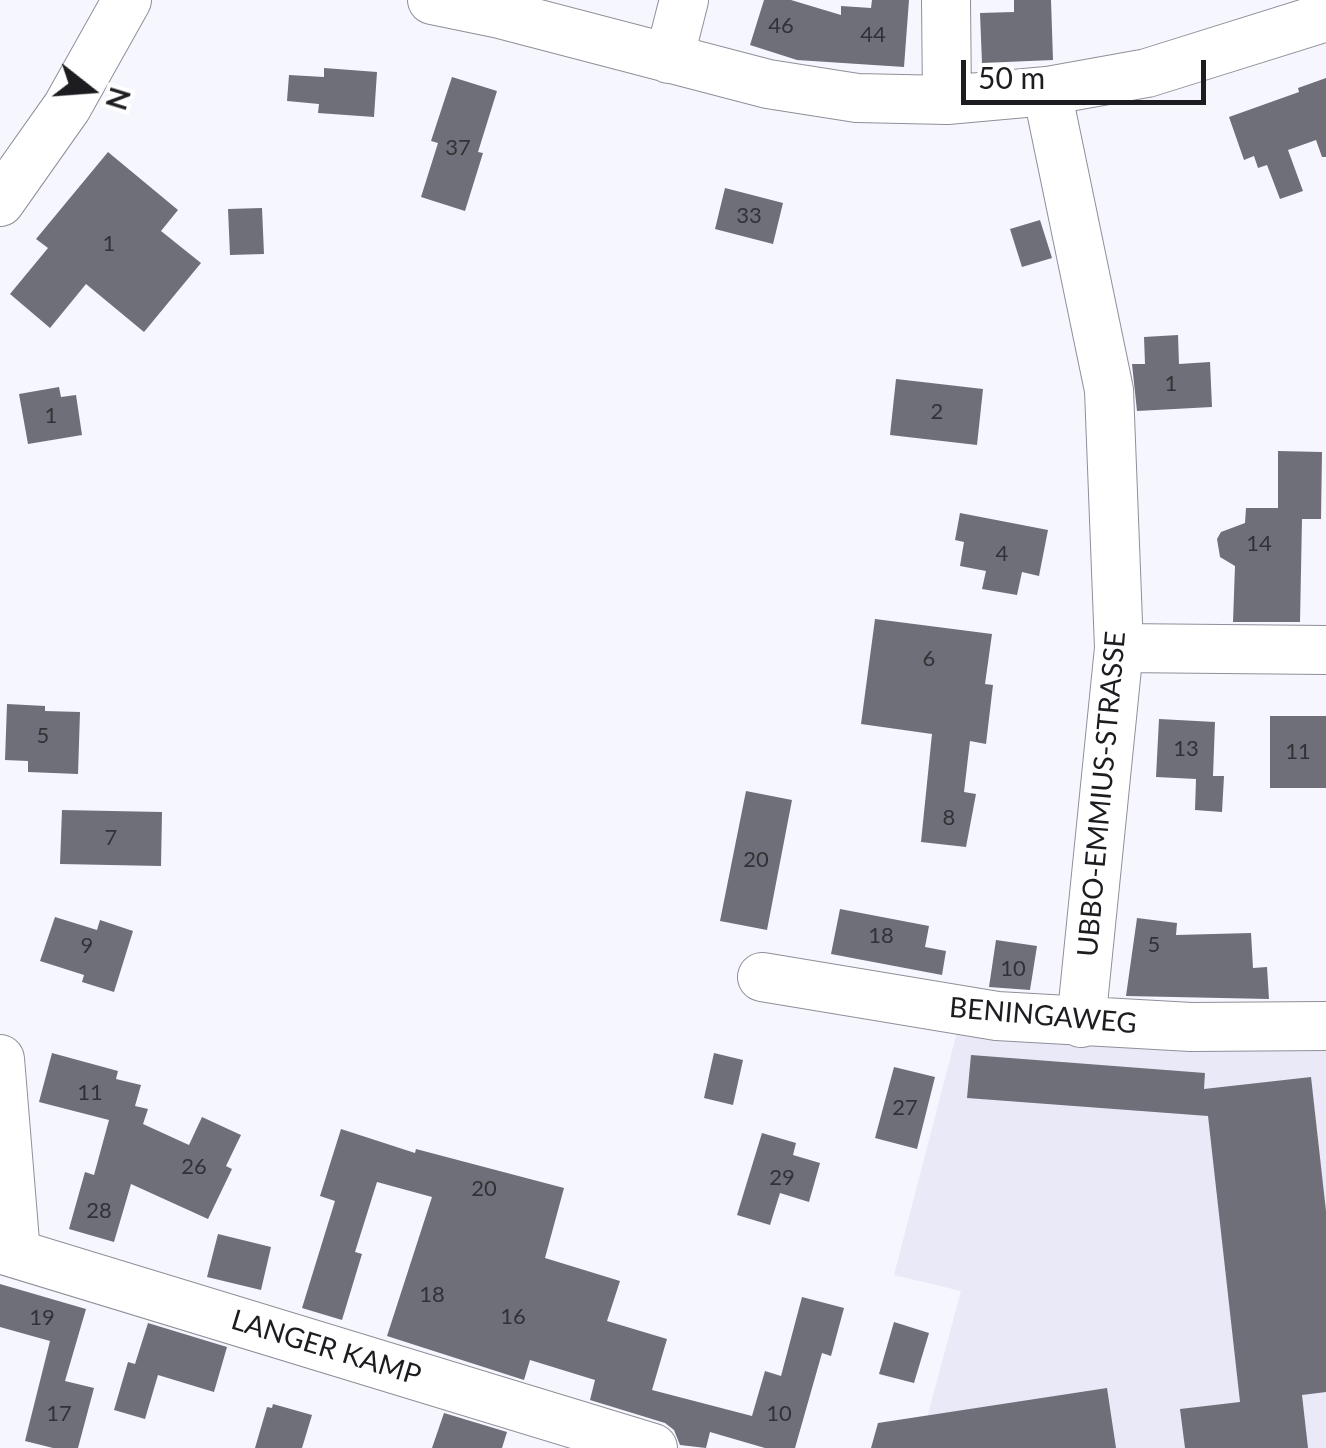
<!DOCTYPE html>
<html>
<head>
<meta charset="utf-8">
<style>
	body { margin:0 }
	#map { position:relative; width:1326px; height:1448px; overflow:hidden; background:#f6f6ff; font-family:Lato,sans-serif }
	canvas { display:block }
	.north { position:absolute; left:40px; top:40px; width:100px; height:100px; -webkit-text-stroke:8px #fff; paint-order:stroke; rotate:107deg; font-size:28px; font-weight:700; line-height:40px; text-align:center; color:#1d1c20 }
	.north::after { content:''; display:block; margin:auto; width:35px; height:45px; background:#1d1c20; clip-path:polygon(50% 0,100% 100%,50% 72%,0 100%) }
	.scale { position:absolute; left:961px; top:60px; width:245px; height:45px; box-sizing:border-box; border:5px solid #1d1c20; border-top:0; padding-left:12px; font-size:30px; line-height:35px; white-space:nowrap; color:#1d1c20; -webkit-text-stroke:8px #fff; paint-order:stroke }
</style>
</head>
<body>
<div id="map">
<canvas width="1326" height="1448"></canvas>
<div class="north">N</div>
<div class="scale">50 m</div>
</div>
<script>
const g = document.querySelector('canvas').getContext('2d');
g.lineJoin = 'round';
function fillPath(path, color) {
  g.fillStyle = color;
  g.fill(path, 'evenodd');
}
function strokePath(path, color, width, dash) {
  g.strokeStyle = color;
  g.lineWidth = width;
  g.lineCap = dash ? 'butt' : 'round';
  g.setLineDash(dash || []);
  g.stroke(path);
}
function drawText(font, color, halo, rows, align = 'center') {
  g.font = font + ' Lato,sans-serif';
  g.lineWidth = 9;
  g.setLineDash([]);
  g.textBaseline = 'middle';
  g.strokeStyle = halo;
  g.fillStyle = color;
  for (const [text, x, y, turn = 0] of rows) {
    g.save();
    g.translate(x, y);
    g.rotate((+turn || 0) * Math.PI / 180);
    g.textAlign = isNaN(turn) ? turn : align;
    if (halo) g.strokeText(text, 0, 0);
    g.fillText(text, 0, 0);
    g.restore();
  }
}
fillPath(new Path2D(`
	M958 1028 1326 1039V1448H919L961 1291 894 1275Z`), '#e9e9f8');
fillPath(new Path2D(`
	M764 0H791L841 15V6L871 8 872 0H909L904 67 797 60 750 45Z
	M1014 0H1051L1053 60 982 63 980 13 1014 12Z
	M324 68 377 72 374 117 318 113 319 104 287 101 289 75 324 77Z
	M452 77 497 91 478 152 483 153 465 211 421 197 438 143 431 141Z
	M1326 78V157H1322L1316 140 1288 150 1303 191 1280 199 1267 165 1258 168 1254 156 1244 160 1229 117 1299 92 1298 88Z
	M108 152 178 210 161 231 201 263 144 332 86 284 50 328 10 294 48 248 36 239Z
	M725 188 783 203 773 244 715 229Z
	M262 208 264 254 230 255 228 209Z
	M1040 220 1052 258 1022 267 1010 229Z
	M1178 335 1179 364 1210 362 1212 407 1137 411 1132 364H1145L1144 337Z
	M896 379 983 389 977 445 890 435Z
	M59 387 61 397 76 395 82 435 28 444 19 394Z
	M1278 451 1322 452 1321 519H1302L1300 622H1233L1235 566 1220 557 1217 539 1221 532 1245 523 1246 508H1278Z
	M960 513 1048 530 1039 576 1022 572 1017 595 982 589 986 571 960 566 964 542 955 540Z
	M875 619 992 634 985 684 993 685 986 744 970 741 964 792 976 794 966 847 921 842 932 734 861 724Z
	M7 704 45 706V711L80 712 78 774 28 772V761L5 760Z
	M1270 716H1326V788H1270Z
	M1159 719 1215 722 1213 776H1224L1222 812 1195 810 1196 779 1156 777Z
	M746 791 792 800 767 930 720 921Z
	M62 810 162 812 161 866 60 864Z
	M840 909 929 926 925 947 946 951 942 975 831 954Z
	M55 917 97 930 100 920 133 931 114 992 82 982 84 975 40 961Z
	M1137 918 1177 923 1176 935 1251 933 1253 968 1267 967 1269 999 1126 996Z
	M996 940 1037 946 1030 990 989 987Z
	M52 1053 118 1071 116 1079 141 1085 135 1106 148 1109 143 1124 189 1145 202 1117 241 1135 226 1166 232 1169 208 1219 131 1184 114 1242 69 1229 85 1172 94 1175 109 1120 39 1102Z
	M714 1053 743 1060 733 1105 704 1098Z
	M971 1055 1205 1073 1204 1089 1311 1077 1326 1211V1392L1302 1395 1308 1448H1185L1180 1409 1240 1402 1208 1116 967 1098Z
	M894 1067 935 1077 917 1149 875 1138Z
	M341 1129 415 1153 416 1149 564 1188 545 1258 620 1281 607 1321 667 1339 652 1390 752 1416 765 1371 781 1376 802 1297 844 1308 831 1356 822 1353 795 1448H765L710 1432 706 1448 680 1445 674 1430 665 1423 590 1400 595 1380 530 1360 524 1380 387 1336 432 1197 377 1182 355 1252 362 1254 342 1320 302 1308 335 1201 320 1196Z
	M762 1133 796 1143 793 1155 820 1163 809 1202 780 1193 770 1225 737 1215Z
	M218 1234 271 1247 261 1290 207 1277Z
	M0 1284 86 1309 65 1381 94 1388 78 1448H53L25 1441 50 1341 0 1327Z
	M894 1322 929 1333 914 1383 879 1374Z
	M148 1323 227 1347 214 1392 158 1375 145 1419 114 1410 128 1362 135 1364Z
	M1107 1388 1116 1448H871L878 1423Z
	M273 1404 312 1415 302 1448H255L267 1407 272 1408Z
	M444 1413 507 1432 502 1448H432Z`), '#6f6f79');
const minor = new Path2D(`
	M432 0 500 14 768 84 857 98 947 100 1047 91 1147 73 1326 17
	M946 0 947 100
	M669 59 684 0
	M1047 91 1109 390 1119 648 1081 1023
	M0 202 67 107 127 0
	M1119 648 1326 650
	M762 977 997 1016 1191 1027 1326 1026
	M0 1059 16 1254
	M0 1249 653 1448`);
strokePath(minor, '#8f8f99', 50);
strokePath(minor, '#fff', 48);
drawText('22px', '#323136', null, [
	["46",781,26],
	["44",873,35],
	["37",458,148],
	["33",749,216],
	["1",109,244],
	["1",1171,384],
	["2",937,412],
	["1",51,416],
	["14",1259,544],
	["4",1002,554],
	["6",929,659],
	["5",43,736],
	["13",1186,749],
	["11",1298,752],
	["8",949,818],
	["7",111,838],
	["20",756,860],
	["18",881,936],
	["5",1154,945],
	["9",87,946],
	["10",1013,969],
	["11",90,1093],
	["27",905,1108],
	["26",194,1167],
	["29",782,1178],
	["20",484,1189],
	["28",99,1211],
	["18",432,1295],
	["16",513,1317],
	["19",42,1318],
	["17",59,1414],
	["10",779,1414]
]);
drawText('28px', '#1d1c20', '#fff', [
	["UBBO-EMMIUS-STRASSE",1102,794,-85],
	["BENINGAWEG",1043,1016,5],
	["LANGER KAMP",326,1348,17]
]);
</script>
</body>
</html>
